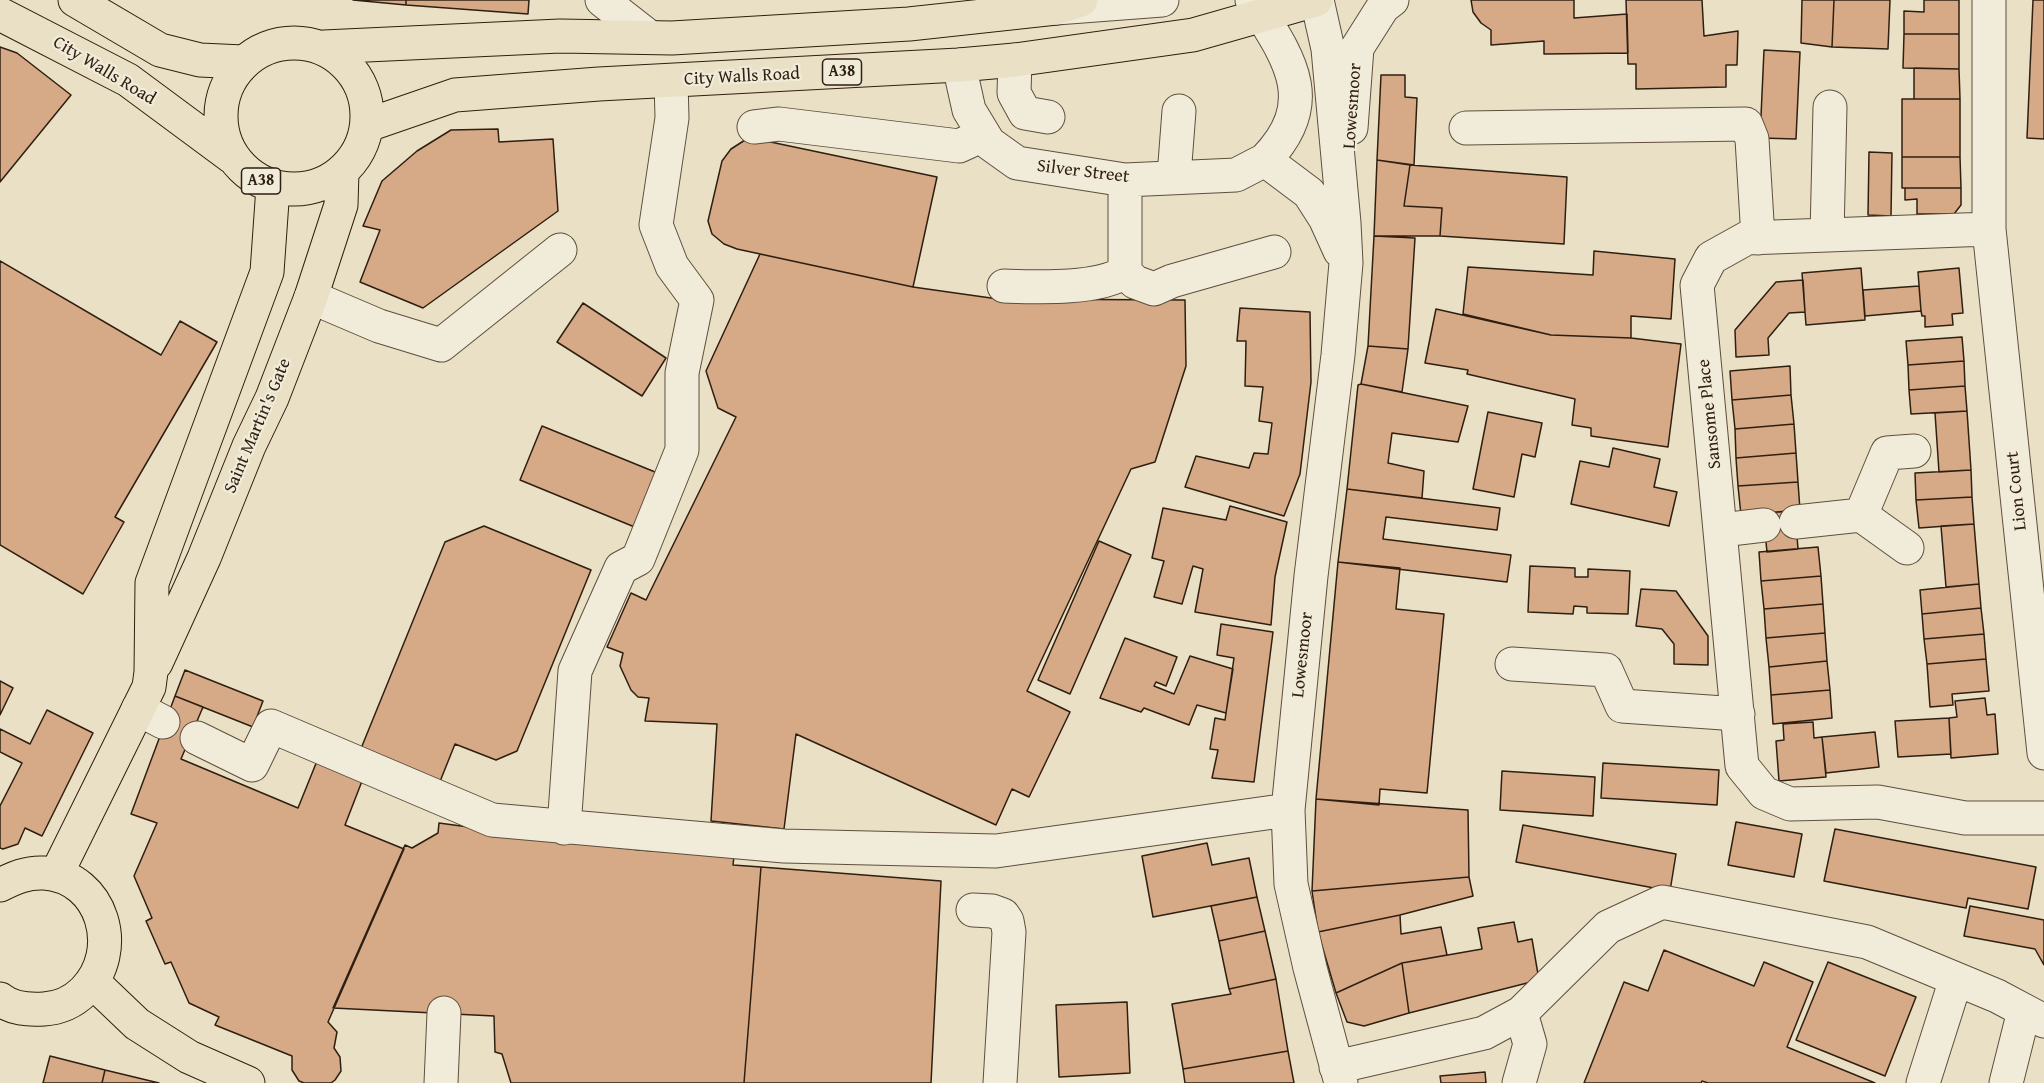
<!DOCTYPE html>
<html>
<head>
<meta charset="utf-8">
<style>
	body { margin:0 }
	canvas { display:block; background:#eae0c5 }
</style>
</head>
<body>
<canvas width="2044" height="1083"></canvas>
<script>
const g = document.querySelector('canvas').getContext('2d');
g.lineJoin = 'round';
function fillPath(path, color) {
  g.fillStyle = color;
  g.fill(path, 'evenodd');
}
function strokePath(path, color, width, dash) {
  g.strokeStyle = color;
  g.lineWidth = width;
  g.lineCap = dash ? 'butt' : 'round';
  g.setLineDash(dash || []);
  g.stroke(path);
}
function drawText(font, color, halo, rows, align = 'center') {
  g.font = font + ' "Gentium Book Plus",serif';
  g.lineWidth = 4.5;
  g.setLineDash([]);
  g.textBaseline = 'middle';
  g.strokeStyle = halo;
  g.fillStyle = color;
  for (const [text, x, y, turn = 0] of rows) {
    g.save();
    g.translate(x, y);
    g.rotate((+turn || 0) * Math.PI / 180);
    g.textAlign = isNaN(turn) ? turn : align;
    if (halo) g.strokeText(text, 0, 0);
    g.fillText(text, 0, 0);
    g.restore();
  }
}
const building = new Path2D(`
	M353 0H406V5Z
	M406 0H529L528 14 406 5Z
	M1471 0H1574V18L1627 14 1628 53 1544 54V41L1491 45V30L1481 23 1473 12Z
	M1626 0H1702L1704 36 1738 31 1737 65H1726V87L1636 89V64H1628Z
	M1802 0H1834L1832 47 1801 43Z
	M1834 0H1890L1888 49 1832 47Z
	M1924 0H1959V34H1904V11L1924 12Z
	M2033 0H2044V139L2027 138Z
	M1904 34H1959V69L1903 68Z
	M0 47 17 53 71 95 0 182Z
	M1764 50 1800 52 1796 139 1760 138Z
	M1914 68 1959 69 1960 99H1914Z
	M1381 75H1405V97L1417 98 1414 165 1377 160Z
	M1902 99H1960V157H1902Z
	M498 129 499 142 553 139 558 211 423 308 360 282 380 230 363 226 382 181 417 151 451 130Z
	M745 140H761L937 177 913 287 737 249 724 244 712 234 708 221 722 161 731 149Z
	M1869 152 1892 153 1891 216 1868 215Z
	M1902 157H1960L1961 188H1902Z
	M1377 160 1410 165 1404 206 1442 208 1440 236H1374Z
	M1410 165 1567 177 1564 244 1440 236 1442 208 1404 206Z
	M1905 188H1961V205L1954 214H1917V199L1905 200Z
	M1374 236 1415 238 1408 349 1368 346Z
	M1594 251 1675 259 1671 319 1631 316V338L1551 335 1463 314 1468 267 1593 275Z
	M760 254 913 287 998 299 1185 300 1186 366 1155 462 1131 469 1027 691 1070 712 1029 797 1012 789 996 825 796 734 784 829 711 821 717 724 645 721 649 698 638 697 631 690 620 666 623 653 607 647 631 593 646 600 736 417 718 408 706 371Z
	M0 261 161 355 180 321 217 342 115 517 124 522 83 594 0 545Z
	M1861 268 1865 320 1806 325 1802 273Z
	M1959 268 1963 313 1952 314 1953 325 1925 327V316H1922L1921 311 1918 272Z
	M1803 280 1805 312 1789 313 1768 338 1769 355 1736 357 1735 330 1776 282Z
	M1919 286 1921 311 1865 316 1863 290Z
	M583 303 666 358 642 396 557 342Z
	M1240 308 1310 312 1311 382 1300 474 1284 516 1185 487 1196 456 1249 468 1254 453 1268 454 1272 423 1259 421 1263 387 1245 386 1246 341H1237Z
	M1436 309 1551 335 1631 338 1681 344 1668 447 1591 436V428L1572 425 1575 399 1467 374 1468 370 1425 363Z
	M1962 337 1964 361 1908 365 1906 341Z
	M1368 346 1408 349 1402 392 1361 384Z
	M1964 361 1965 386 1909 390 1908 365Z
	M1790 366 1791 395 1732 400 1730 371Z
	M1361 384 1468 406 1458 442 1392 433 1388 463 1424 471 1422 498 1347 489 1358 385Z
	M1965 386 1967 411 1911 414 1909 390Z
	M1791 395 1794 424 1735 429 1732 400Z
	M1967 411 1971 470 1939 472 1935 413Z
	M1488 412 1542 423 1535 457 1522 454 1514 497 1473 489Z
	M1794 424 1796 453 1736 458 1735 429Z
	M542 426 660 474 637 528 520 480Z
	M1613 448 1660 459 1654 487 1677 492 1669 526 1571 504 1580 461 1609 467Z
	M1796 453 1798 482 1738 486 1736 458Z
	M1971 470 1972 497 1916 500 1915 473Z
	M1798 482 1800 510 1741 515 1738 486Z
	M1347 489 1500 508 1497 530 1386 517 1383 539 1511 555 1507 582 1338 562Z
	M1972 497 1974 524 1919 528 1916 500Z
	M1230 506 1287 522 1275 577 1271 625 1195 612 1203 569 1193 566 1182 604 1154 597 1164 561 1152 558 1163 508 1226 520Z
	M1795 511 1798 549 1767 552 1763 513Z
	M1974 524 1979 584 1946 587 1941 526Z
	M484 526 591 570 517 751 496 760 455 744 439 784 360 751 445 542Z
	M1099 541 1131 555 1070 694 1038 680Z
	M1818 547 1821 576 1761 581 1759 552Z
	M1338 562 1400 568 1396 609 1444 614 1427 793 1380 789 1379 805 1316 799Z
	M1530 566 1575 568V577H1588V569L1630 571 1628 614 1587 613V607L1574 606 1573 614 1528 612Z
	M1821 576 1823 604 1764 609 1761 581Z
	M1979 584 1981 608 1922 614 1920 590Z
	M1641 589 1676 591 1708 636V665L1674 664V644L1662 629 1636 626Z
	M1823 604 1825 633 1766 638 1764 609Z
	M1981 608 1984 634 1924 639 1922 614Z
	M1221 624 1273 632 1254 782 1212 778 1218 750 1210 749 1215 718 1225 720 1234 658 1217 655Z
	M1825 633 1827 661 1769 667 1766 638Z
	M1984 634 1986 659 1927 664 1924 639Z
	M1125 638 1177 657 1166 686 1156 682 1154 686 1174 694 1190 656 1233 669 1226 713 1197 705 1189 725 1144 708 1141 712 1100 698Z
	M1986 659 1989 691 1952 694 1953 705 1930 707 1927 664Z
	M1827 661 1830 690 1771 695 1769 667Z
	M185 670 263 701 253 727 175 696Z
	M0 681 13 688 0 715Z
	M1830 690 1832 718 1773 724 1771 695Z
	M175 696 203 707 181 759 298 808 319 756 364 776 345 825 404 849 328 1022 337 1032 334 1048 340 1057 341 1071 335 1080 331 1083H304L299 1081 292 1070V1056L215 1025 219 1017 189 1003 171 962 165 964 146 921 152 918 134 876 157 823 131 814Z
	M1985 698 1987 715 1995 714 1998 754 1951 758 1949 718 1957 717 1955 701Z
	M47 710 93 733 42 836 25 828 18 844 3 849 0 848V806L22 763 0 752V729L30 744Z
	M1949 718 1951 754 1898 757 1895 721Z
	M1813 722 1814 738 1822 737 1826 777 1779 781 1776 741 1784 740 1783 724Z
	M1875 732 1879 767 1826 773 1822 737Z
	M1603 763 1719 770 1717 805 1601 798Z
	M1502 771 1595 777 1593 816 1500 810Z
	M1316 799 1468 810 1469 877 1312 891Z
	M1736 822 1802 834 1794 877 1728 865Z
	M439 823 639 850 734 856 733 865 761 867 744 1083H511L502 1054 495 1052 494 1016 333 1008 405 845 412 848 438 833Z
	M1523 825 1676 854 1670 891 1516 862Z
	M1835 829 2036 867 2028 909 1968 898 1966 908 1824 881Z
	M1207 843 1212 865 1249 858 1257 897 1153 917 1142 856Z
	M761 867 941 881 931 1083H744Z
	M1469 877 1473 896 1400 915 1318 932 1312 891Z
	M1257 897 1265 931 1219 941 1211 906Z
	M1970 906 2044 920V965L2035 949 1964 936Z
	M1400 915 1401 934 1441 927 1447 955 1402 963 1336 993 1318 932Z
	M1514 922 1518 942 1532 939 1539 980 1409 1013 1402 963 1482 949 1478 928Z
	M1265 931 1276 979 1229 989 1219 941Z
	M1664 950 1754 986 1764 962 1813 982 1787 1047 1875 1083H1708L1702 1081 1701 1083H1584L1624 982 1648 991Z
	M1828 962 1916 997 1885 1076 1796 1040Z
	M1402 963 1409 1013 1364 1026 1347 1022 1336 993Z
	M1276 979 1288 1051 1183 1069 1172 1004 1231 994 1229 989Z
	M1127 1002 1130 1073 1059 1077 1056 1005Z
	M1288 1051 1294 1083H1185L1183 1069Z
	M50 1056 105 1070 102 1083H43Z
	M105 1070 159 1083H102Z
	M1485 1072 1486 1083H1441L1440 1076Z`);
fillPath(building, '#d6a987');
strokePath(building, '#2f1f10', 1.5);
const minor = new Path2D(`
	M602 0 648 36
	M1252 0C1288 57 1322 101 1265 160
	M1317 0 1328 49 1344 223 1346 263 1338 355 1311 576 1288 810 1291 884 1310 968 1341 1083
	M1989 0V229L1747 238 1711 258 1697 285 1742 766 1764 793 1790 804 1878 802 1965 818H2044
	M1056 8 1162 0
	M1015 60 1014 93 1025 113 1048 117
	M959 65 969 110 989 143 1017 163 1125 180 1236 175 1265 160 1309 193 1325 218 1340 251
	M754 127 779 124 959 146 983 135
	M1351 128 1357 48 1383 7 1392 0
	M1466 128 1746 124 1752 139 1758 238
	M1174 176 1179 111
	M1125 180V272L1135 282 1154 289 1172 281 1274 252
	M1989 229 2044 753
	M1827 235 1830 107
	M1004 286C1036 287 1098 290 1125 272
	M311 297 379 326 441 345 560 250
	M1861 515 1887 453 1914 451
	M1796 522 1861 515 1907 548
	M1722 530 1764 525
	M1512 664 1606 670 1622 706 1738 714
	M138 709 163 722
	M197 738 252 765 271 726 492 820 784 846 996 851 1288 810
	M564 828 575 671 621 568 638 559 682 450V373L697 300 672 266 656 225 672 118 671 81
	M973 910 992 911 1003 915 1007 921 1009 932 1000 1083
	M1336 1067 1484 1033 1521 1013 1608 927 1662 902 1867 942 1997 996 2044 1021
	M441 1083 444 1013
	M1519 1083 1530 1044 1521 1013
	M1923 1083 1956 979
	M2006 1083 2024 1011`);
const major = new Path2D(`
	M75 0 160 50 200 60 243 62
	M0 14 128 80 232 157
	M221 116a73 73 0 1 1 146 0a73 73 0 1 1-146 0Z
	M324 47 560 36 672 38 909 24 1056 8 1081 0
	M368 125 455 95 599 84 959 65 1015 60 1193 35 1316 0
	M156 663 204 558 249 446 272 398 311 297 341 205 342 172
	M56 875 149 687 151 672 152 583 267 272 273 187
	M0 885C14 878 27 872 44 873 103 877 124 951 84 991 73 1002 59 1008 44 1009 28 1010 12 1009 0 999
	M93 982 137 1024 189 1057 248 1083`);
strokePath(minor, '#5e4f3d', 35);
strokePath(major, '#2f1f10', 35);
strokePath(minor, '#f1ebd9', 33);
strokePath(major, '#eae0c5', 33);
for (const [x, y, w] of [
	[842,72,39],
	[261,181,39]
]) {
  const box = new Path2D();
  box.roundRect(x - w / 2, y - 13, w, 26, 4.5);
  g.fillStyle = '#f1ebd9';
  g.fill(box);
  strokePath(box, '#2f1f10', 1.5);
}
drawText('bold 16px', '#2f1f10', null, [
	["A38",842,72],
	["A38",261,181]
]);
drawText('18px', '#2f1f10', '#f1ebd9', [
	["City Walls Road",104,71,31],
	["City Walls Road",742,77,-3],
	["Lowesmoor",1353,106,-86],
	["Silver Street",1083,172,7],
	["Sansome Place",1710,414,-96],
	["Saint Martin's Gate",258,426,-67],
	["Lion Court",2017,491,-96],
	["Lowesmoor",1303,655,-84]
]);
</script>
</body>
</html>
